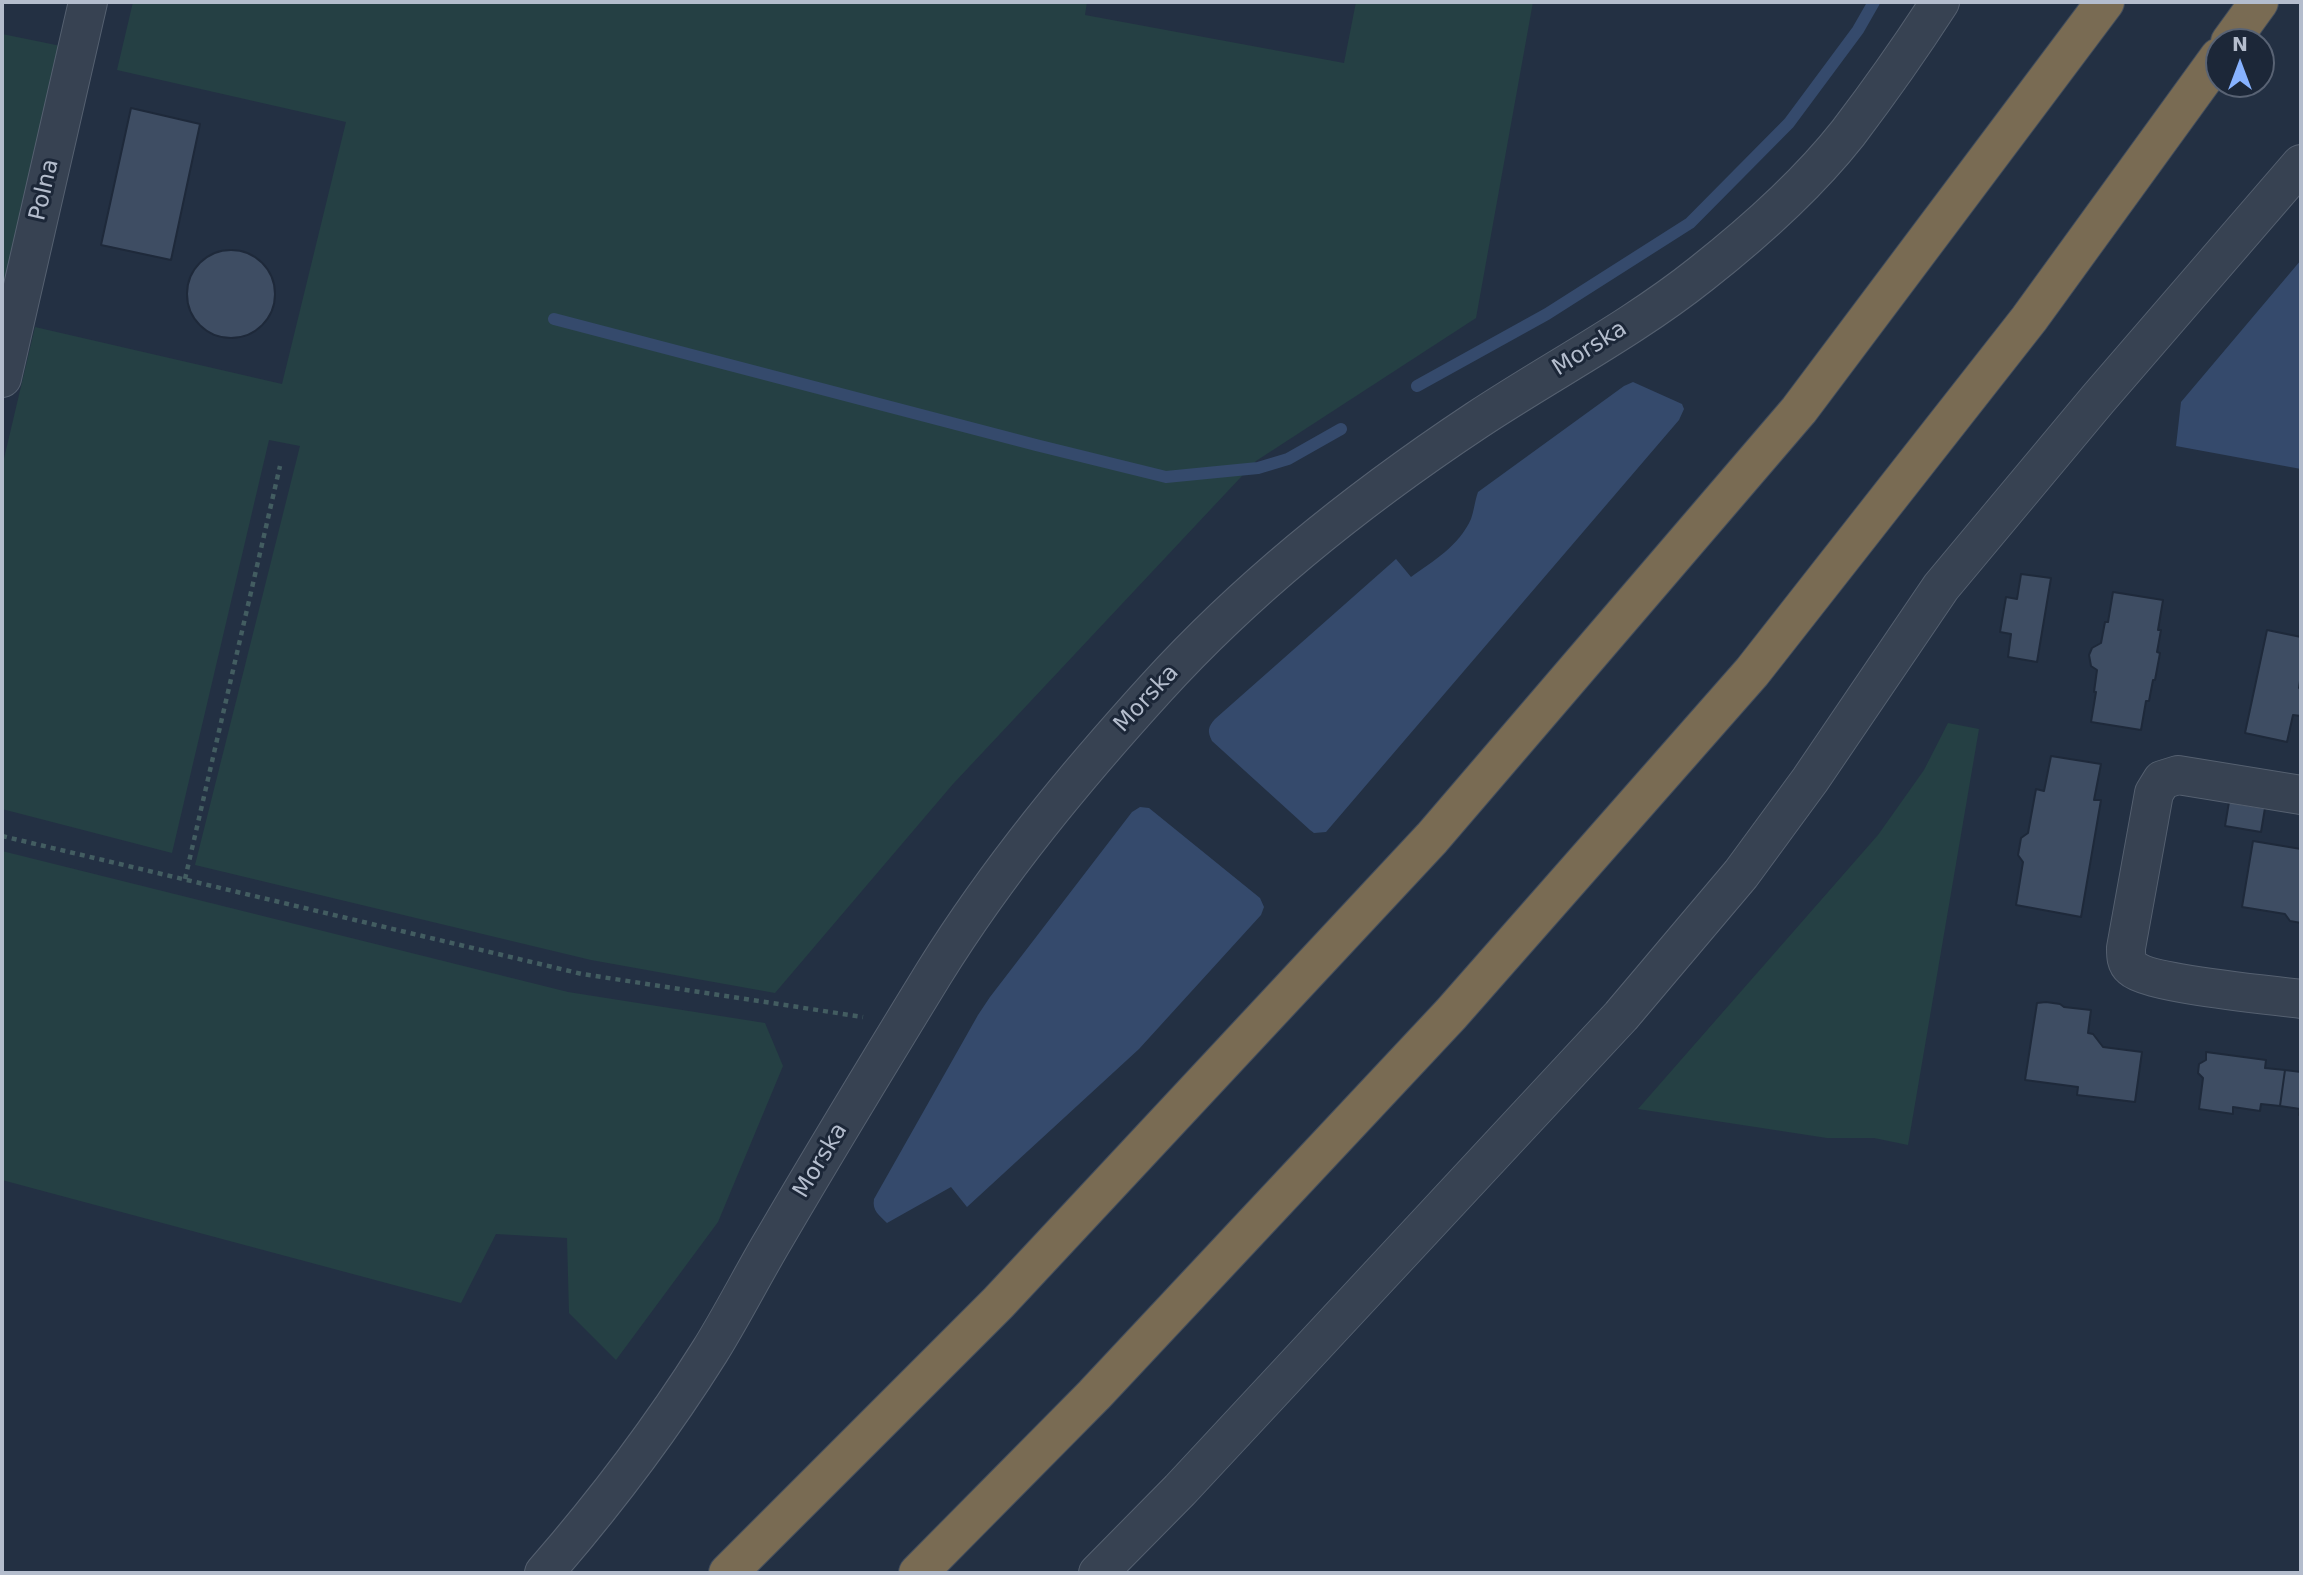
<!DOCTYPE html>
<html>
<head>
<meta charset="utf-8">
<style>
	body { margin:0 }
	#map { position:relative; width:2303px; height:1575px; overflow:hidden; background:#233043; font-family:"DejaVu Sans",sans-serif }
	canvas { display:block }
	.frame { position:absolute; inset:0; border:4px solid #b4bdcd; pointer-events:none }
	.north { position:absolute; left:2205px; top:28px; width:70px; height:70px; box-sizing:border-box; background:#1c2738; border:2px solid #596374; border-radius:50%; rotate:0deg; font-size:19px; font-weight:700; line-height:28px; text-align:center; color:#b4bdcd }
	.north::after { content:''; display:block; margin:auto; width:24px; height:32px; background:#87b2ff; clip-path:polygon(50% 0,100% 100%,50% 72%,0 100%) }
</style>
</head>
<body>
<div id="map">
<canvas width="2303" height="1575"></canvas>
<div class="frame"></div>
<div class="north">N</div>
</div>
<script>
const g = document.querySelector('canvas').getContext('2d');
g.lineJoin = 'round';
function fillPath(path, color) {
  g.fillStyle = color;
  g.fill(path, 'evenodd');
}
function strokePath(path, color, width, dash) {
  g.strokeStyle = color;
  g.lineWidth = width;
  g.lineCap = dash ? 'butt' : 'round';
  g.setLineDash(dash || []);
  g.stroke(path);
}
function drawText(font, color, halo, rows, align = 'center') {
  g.font = font + ' "DejaVu Sans",sans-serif';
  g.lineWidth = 6;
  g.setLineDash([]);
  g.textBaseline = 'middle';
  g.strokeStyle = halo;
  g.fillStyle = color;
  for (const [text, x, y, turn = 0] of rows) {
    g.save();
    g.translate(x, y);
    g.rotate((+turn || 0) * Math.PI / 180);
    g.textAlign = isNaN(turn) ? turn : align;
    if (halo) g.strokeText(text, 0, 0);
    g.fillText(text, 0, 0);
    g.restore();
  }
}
fillPath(new Path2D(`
	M133 2H1087L1085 15 1344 63 1356 2H1533L1476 318 1256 461 953 784 775 993 591 960 195 865 300 446 269 440 172 853 2 809V467L35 327 282 384 346 122 117 70Z
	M2 34 61 46 2 322Z
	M1948 723 1979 729 1908 1145 1874 1138H1827L1638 1109 1878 835 1924 770Z
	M2 851 568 992 765 1023 783 1066 718 1222 616 1360 569 1313 567 1238 496 1234 461 1303 2 1180Z`), '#254044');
fillPath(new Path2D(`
	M2301 260V469L2176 446 2181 402Z
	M1633 382 1682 404 1684 409 1679 420 1326 832 1314 833 1310 830 1212 741C1207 731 1208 727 1215 719L1396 559 1411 577C1433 561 1459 546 1471 519 1474 511 1475 500 1478 492L1624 386Z
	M1140 807 1149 808 1260 898 1264 907 1261 915 1139 1049 967 1207 951 1187 887 1223C879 1215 872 1211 874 1199L978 1015 990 997 1132 812Z`), '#354a6c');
strokePath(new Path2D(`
	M554 319 1036 445 1166 477 1258 468 1288 459 1341 429
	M1417 386 1547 314 1690 223 1789 123 1858 30 1874 2`), '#354a6c', 12);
const building = new Path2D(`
	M131 108 200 124 171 260 101 245Z
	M187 294a44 44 0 1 1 88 0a44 44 0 1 1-88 0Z
	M2021 574 2051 578 2037 662 2008 657 2011 634 2000 632 2006 597 2017 599Z
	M2113 592 2163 600 2158 630H2161L2157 652 2160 653 2155 680H2153L2149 701H2146L2141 730 2091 722 2096 692H2094L2097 670 2091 666 2089 655 2092 648 2101 643 2105 622H2108Z
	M2267 630 2301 637V674L2299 688 2301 689V716L2293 715 2287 742 2245 733Z
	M2051 756 2101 764 2094 800H2101L2081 917 2016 905 2023 862 2018 855 2021 838 2028 833 2036 789 2044 791Z
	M2229 802 2265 808 2261 832 2225 826Z
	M2253 841 2301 849V923L2290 921 2285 914 2242 907Z
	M2046 1002 2060 1004 2064 1007 2091 1010 2088 1033 2093 1034 2103 1047 2142 1052 2135 1102 2077 1095 2078 1087 2025 1080 2037 1003Z
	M2206 1052 2266 1060 2265 1068 2285 1070 2280 1106 2261 1104 2260 1111 2233 1107V1114L2199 1109 2203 1078 2198 1073 2199 1064 2206 1060Z
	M2285 1070 2301 1072V1115H2299L2300 1109 2280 1106Z`);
fillPath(building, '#3e4d63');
strokePath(building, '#1e293a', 2);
const street = new Path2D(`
	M2 378 88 2
	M2301 795 2178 775 2162 780 2154 793 2126 948C2126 956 2126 963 2132 968 2149 984 2272 995 2301 999
	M544 1573C605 1503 661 1429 710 1351 733 1314 752 1276 774 1239 826 1150 880 1061 934 973 998 870 1076 776 1157 687 1249 586 1364 495 1477 420 1551 371 1632 329 1701 274 1753 233 1807 185 1848 133 1880 91 1911 47 1940 2
	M1098 1573 1180 1490 1621 1016 1741 874 1810 780 1941 587 2098 399 2301 164`);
const highway = new Path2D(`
	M2230 42 2259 2
	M728 1573 998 1303 1432 838 1799 410 2105 2
	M918 1573 1094 1395 1451 1014 1752 672 2029 319 2219 57`);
strokePath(street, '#556070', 40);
strokePath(highway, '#424d5d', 40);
strokePath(new Path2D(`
	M2 836 582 974 863 1017
	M185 879 280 466`), '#435d61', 4.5, [5, 5]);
strokePath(street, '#374252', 38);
strokePath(highway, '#796b53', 38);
drawText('23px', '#b4bdcd', '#1c2738', [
	["Polna",45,190,-77],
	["Morska",1590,349,-32],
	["Morska",1147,699,-47],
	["Morska",821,1161,-59]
]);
</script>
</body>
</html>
